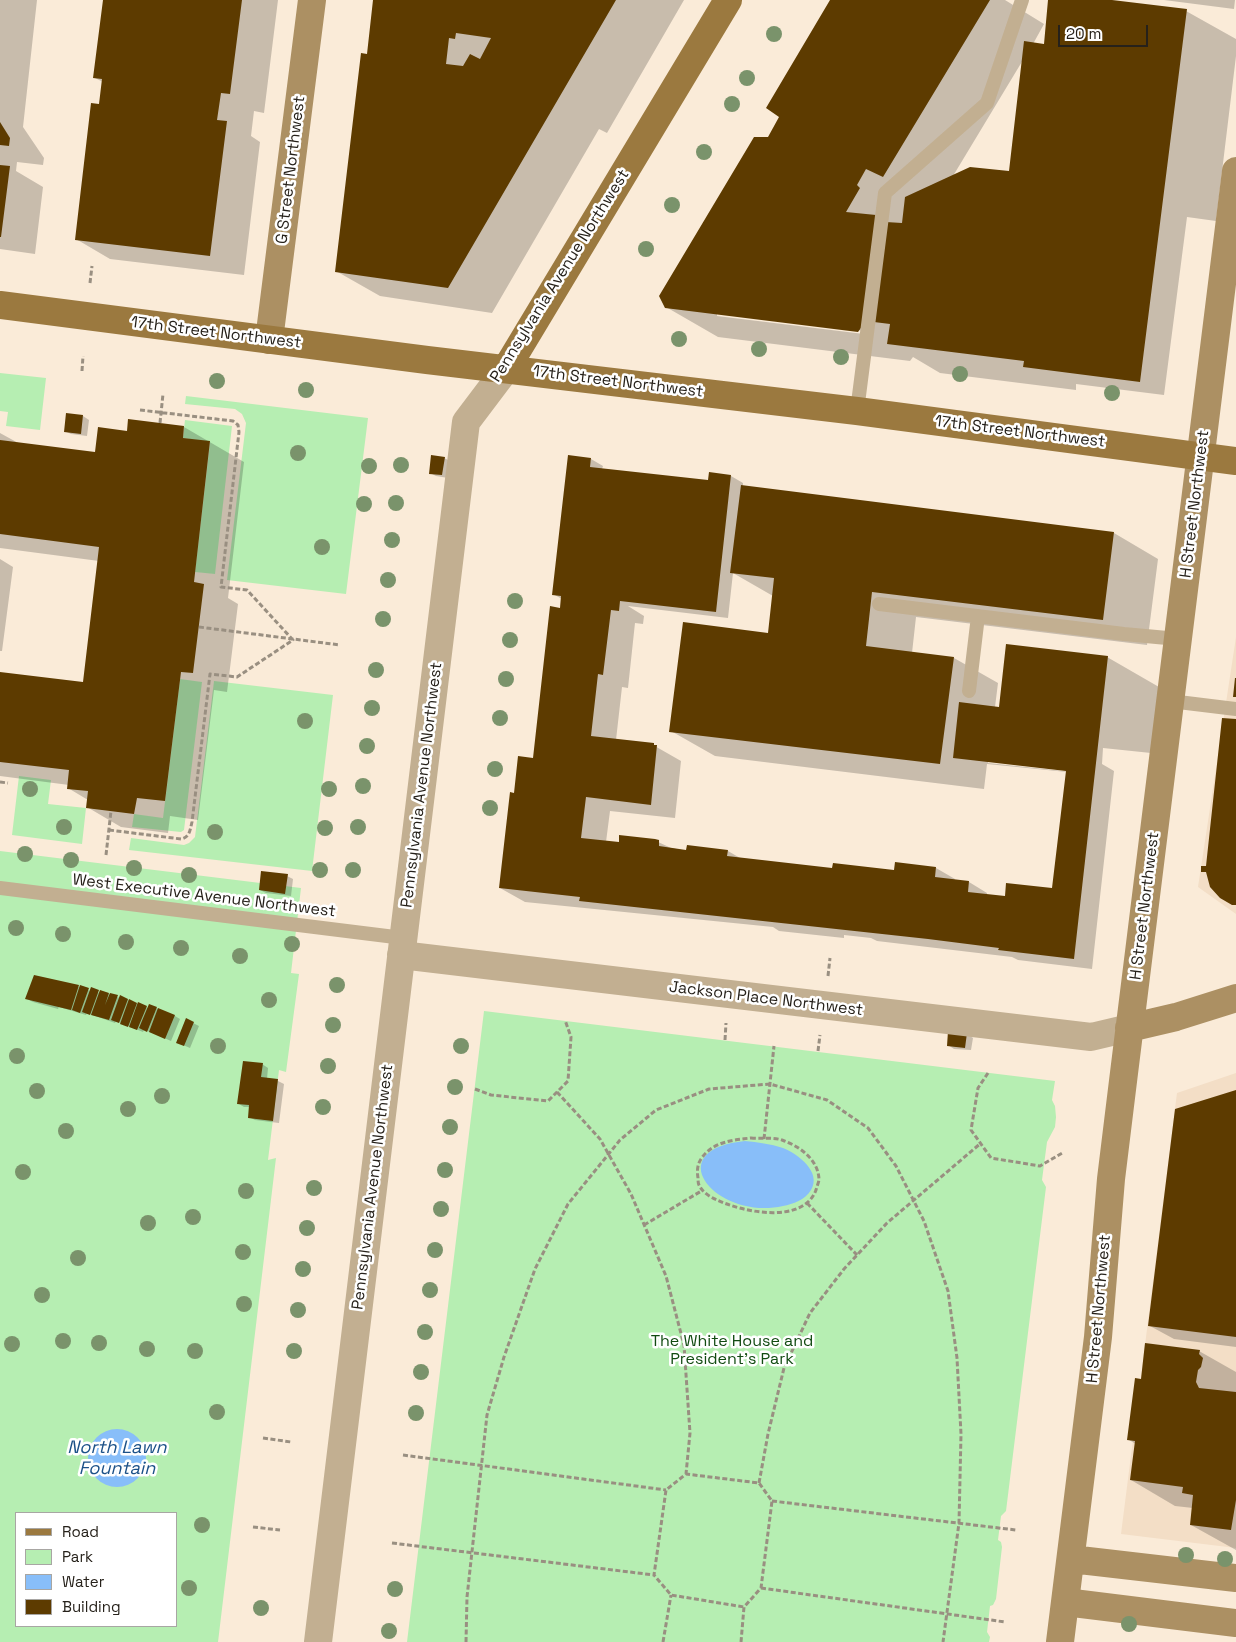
<!DOCTYPE html>
<html>
<head>
<meta charset="utf-8">
<style>
	body { margin:0 }
	#map { position:relative; width:1236px; height:1642px; overflow:hidden; background:#faebd8; font-family:"Space Grotesk",sans-serif }
	canvas { display:block }
	.legend { position:absolute; left:15px; top:1512px; width:162px; height:115px; box-sizing:border-box; background:#fff; border:1px solid #a8a6a3; margin:0; padding:6px 9px; list-style:none; font-size:15px; color:#26211a }
	.legend li { display:flex; align-items:center; gap:10px; height:25px }
	.legend b { width:25px; border:1px solid #a8a6a3 }
	.scale { position:absolute; left:1058px; top:25px; width:90px; height:22px; box-sizing:border-box; border:2px solid #26211a; border-top:0; padding-left:6px; font-size:15px; line-height:18px; white-space:nowrap; color:#26211a; -webkit-text-stroke:4px #fff; paint-order:stroke }
</style>
</head>
<body>
<div id="map">
<canvas width="1236" height="1642"></canvas>
<ul class="legend">
<li><b style="height:6px;background:#9b793f"></b>Road</li>
<li><b style="height:14px;background:#b6eeb2"></b>Park</li>
<li><b style="height:14px;background:#88bef9"></b>Water</li>
<li><b style="height:14px;background:#5d3b00"></b>Building</li>
</ul>
<div class="scale">20 m</div>
</div>
<script>
const g = document.querySelector('canvas').getContext('2d');
g.lineJoin = 'round';
function fillPath(path, color) {
  g.fillStyle = color;
  g.fill(path, 'evenodd');
}
function strokePath(path, color, width, dash) {
  g.strokeStyle = color;
  g.lineWidth = width;
  g.lineCap = dash ? 'butt' : 'round';
  g.setLineDash(dash || []);
  g.stroke(path);
}
function drawText(font, color, halo, rows, align = 'center') {
  g.font = font + ' "Space Grotesk",sans-serif';
  g.lineWidth = 5;
  g.setLineDash([]);
  g.textBaseline = 'middle';
  g.strokeStyle = halo;
  g.fillStyle = color;
  for (const [text, x, y, turn = 0] of rows) {
    g.save();
    g.translate(x, y);
    g.rotate((+turn || 0) * Math.PI / 180);
    g.textAlign = isNaN(turn) ? turn : align;
    if (halo) g.strokeText(text, 0, 0);
    g.fillText(text, 0, 0);
    g.restore();
  }
}
fillPath(new Path2D(`
	M1236 637V914L1198 887Z
	M1236 1073V1548L1121 1534 1177 1093Z`), '#f3dec6');
fillPath(new Path2D(`
	M0 373 46 378 40 430 6 426 8 412 0 411Z
	M186 396 368 418 346 594 227 580 246 423 242 414 235 409 185 404Z
	M185 420 232 426 215 574 195 572 210 442 183 438Z
	M180 679 202 682 184 830 181 832 132 827 134 814 163 818Z
	M214 681 333 695 312 871 129 850 131 838 184 845 189 843 195 837Z
	M19 776 51 780 48 804 86 808 82 844 12 835Z
	M0 851 301 888 291 973 299 974 286 1072 279 1070 268 1160 276 1158 218 1642H0ZM16 1513H176V1626H16Z
	M484 1011 1055 1081 1052 1100 1055 1106 1056 1117 1055 1127 1047 1142 1042 1180 1046 1187 1006 1511 1001 1516 998 1540 1001 1542 1002 1547 996 1599 993 1605 990 1606 987 1632 990 1637 989 1642H407Z`), '#b6eeb2');
fillPath(new Path2D(`
	M745 1141C758 1142 770 1144 783 1148 798 1154 822 1172 811 1190 805 1200 793 1204 783 1206 717 1221 657 1150 745 1141Z
	M88 1458a29 29 0 1 1 58 0a29 29 0 1 1-58 0Z`), '#88bef9');
fillPath(new Path2D(`
	M0 0H37L23 127 44 158 43 165 17 162 16 171 43 187 35 254 0 249Z
	M104 0H278L264 113 254 111 251 136 260 142 244 275 110 259 76 239 103 82 95 78Z
	M375 0H684L607 133 599 129 492 313 380 296 336 271 368 56Z
	M832 0H1005L1044 24 1033 44 1045 45 1049 0H1102L1186 11 1236 39V56L1216 221 1187 217 1164 395 1076 384V390L940 373 913 357 910 361 718 337 666 307 781 116ZM1023 60 1010 172 953 176ZM717 313 865 331 864 334 717 316Z
	M1164 0H1235L1234 9Z
	M83 416 89 420 87 436 71 434 65 431Z
	M184 427 244 462 228 598 238 604 227 692 214 690 198 820 170 816 168 833 121 827 87 807 88 800 68 788 69 785 0 776V673L84 683 99 561 0 548V433L20 444 96 453 128 432Z
	M444 458 450 461 448 478 436 476 430 473Z
	M591 459 603 466 602 469 709 481 710 473 731 476 743 483V486L1114 533 1158 559 1147 645 916 617 912 653 954 658 998 683 995 707 1000 708 1107 657 1159 687 1151 753 1103 748 1102 764 1114 771 1092 969 1018 960 1012 957 877 941 871 938 844 935V938L779 931 773 927 525 902 500 888 515 794 534 759 562 599 553 594ZM733 573 773 596 769 634 671 731 715 756 984 789 987 764 1067 772 1053 890 1006 898 987 895V893L969 882 954 881 955 879 936 868 896 863V872L832 869 740 858 728 851H687L671 848 656 841 620 844 606 842 610 811 675 818 681 761 653 745 616 740 622 687 628 688 635 623 643 624 644 616 628 606 728 618ZM988 760 1072 770V772L988 763Z
	M0 559 13 567 2 651H0Z
	M287 876 293 879 291 896 266 893 260 890Z
	M63 982 91 991 101 993V991L120 998 121 997 148 1008H156L175 1016 180 1019 171 1041 153 1033 144 1030 143 1032 116 1021 115 1023 87 1013 86 1015 59 1007 58 1009 33 1002 27 999Z
	M193 1023 199 1026 190 1048 183 1045Z
	M967 1034 973 1038 971 1050 954 1049 948 1045Z
	M262 1064 268 1068 267 1079 278 1081 284 1084 279 1123 255 1120 249 1117 250 1107H244L239 1104Z
	M1236 1091V1347L1174 1339 1150 1326Z
	M1199 1351 1236 1372V1550L1191 1525 1193 1508 1175 1506 1131 1480 1136 1444 1129 1440 1142 1380Z`), '#0003');
fillPath(new Path2D(`
	M103 0H242L230 94 221 93 217 120 227 121 210 256 75 240 91 103 99 104 102 79 93 78Z
	M373 0H616L448 288 335 272 361 53 367 54ZM456 33 491 38 480 59 470 54 463 66 446 64 449 38 455 39Z
	M830 0H990L883 177 866 169 857 185 860 188 846 212 886 216V222L902 223 905 197 970 167 1009 171 1024 41 1044 44 1048 0H1112L1187 9 1140 382 1023 367 1024 361 887 344 890 324 866 321 858 332 665 308 659 296 754 137H768L779 117 766 108Z
	M0 122 10 138 9 146 0 145Z
	M0 165 10 166 1 237H0Z
	M66 413 83 415 81 434 64 432Z
	M128 419 184 426 183 438 210 441 194 582 204 584 193 673 181 672 165 801 137 798 134 814 86 808 88 791 67 789 69 770 0 762V672L83 682 99 547 0 534V440L95 452 98 427 127 431Z
	M431 455 445 457 442 475 429 474Z
	M568 455 591 458 590 467 708 480 709 472 731 475 716 612 620 601 619 611 611 610 603 675 598 674 591 736 654 743V745H657L651 805 586 797 581 838 619 842V835L655 839 659 840V846L686 850 687 845 728 850 727 856 832 868 833 863 894 870 895 862 936 867 935 877 969 881 968 892 1005 896 1006 883 1052 888 1066 771 953 758 959 702 999 707 1006 644 1108 656 1074 959 998 950 999 948 928 939 579 901 580 897 499 888 510 792 514 793 518 756 533 758 550 606 560 608 561 596 552 595Z
	M741 485 1114 532 1103 620 872 592 866 646 954 657 940 764 669 732 683 622 768 633 774 578 730 573Z
	M1235 678H1236V697H1233Z
	M1222 718 1236 719V905H1232L1220 898 1210 887 1206 872H1201V866H1206Z
	M261 871 288 874 285 894 259 890Z
	M34 975 79 985 71 1010 25 999Z
	M80 985 89 988 80 1013 72 1010Z
	M91 987 99 990 90 1015 82 1012Z
	M100 990 109 993 105 1005 110 993 118 995 109 1020 91 1015Z
	M120 995 128 999 119 1023 111 1020Z
	M129 999 137 1003 128 1027 120 1024Z
	M138 1002 147 1006 137 1030 129 1027Z
	M149 1004 157 1007 147 1032 139 1028Z
	M158 1008 175 1015 165 1039 149 1032Z
	M186 1018 194 1022 184 1046 176 1043Z
	M948 1031 967 1033 965 1048 947 1046Z
	M243 1061 263 1063 261 1077 278 1079 273 1121 248 1118 249 1105 237 1104Z
	M1236 1090V1337L1148 1326 1175 1109Z
	M1145 1343 1200 1350 1199 1354 1203 1358 1201 1367 1198 1370 1196 1382 1199 1388 1236 1392V1500L1231 1530 1190 1525 1193 1495 1182 1493 1183 1487 1130 1480 1135 1441 1127 1440 1135 1378 1141 1379Z`), '#5d3b00');
strokePath(new Path2D(`
	M90 283 92 266
	M82 371 83 356
	M160 423 163 394
	M199 627 340 645
	M0 782 8 783
	M109 830 181 839C190 837 190 830 192 822L210 674 237 677 293 640 247 590 221 587 239 432 238 425 233 421 140 410
	M106 855 111 811
	M828 976 830 958
	M725 1040 726 1023
	M818 1051 820 1035
	M988 1073 978 1088 971 1130 991 1158 1040 1166 1064 1152
	M475 1089 491 1095 548 1101 568 1081 571 1037 565 1020
	M557 1092 600 1139 631 1194 666 1276 684 1345 690 1433 686 1474
	M751 1138C761 1139 773 1137 782 1140 799 1146 818 1159 819 1179 819 1182 817 1186 816 1190 803 1225 742 1212 717 1200 710 1197 702 1192 699 1185 698 1183 698 1180 698 1178 697 1172 697 1165 701 1159 712 1142 732 1140 751 1138Z
	M764 1139 774 1046
	M807 1203 857 1255
	M644 1225 703 1190
	M263 1438 291 1442
	M403 1455 666 1490
	M759 1483 768 1434 784 1368 810 1313 844 1269 887 1223 981 1143
	M772 1501 1016 1530
	M253 1527 280 1530
	M392 1543 654 1575
	M761 1588 1005 1622
	M466 1642 467 1597 487 1415 504 1357 535 1269 568 1204 620 1140 656 1110 709 1089 770 1084 827 1100 868 1128 896 1166 924 1221 948 1291 957 1358 961 1434 959 1523 943 1642
	M663 1642 671 1595
	M741 1642 744 1607 761 1588 772 1501 759 1483 686 1474 666 1490 654 1575 671 1595 744 1607`), '#998f81', 3, [5, 2.5]);
strokePath(new Path2D(`
	M857 411 885 193 987 103 1022 0
	M879 604 1124 634 1178 639
	M969 691 978 616
	M1170 701 1236 709
	M0 888 403 938`), '#c2af91', 14);
strokePath(new Path2D(`
	M401 955 1091 1037 1129 1028
	M318 1642 466 422 506 369`), '#c2af91', 28);
strokePath(new Path2D(`
	M269 340 312 0
	M1129 1028 1176 1017 1236 998
	M1071 1559 1236 1578
	M1065 1602 1236 1623
	M1060 1642 1098 1337 1111 1179 1124 1073 1236 171`), '#ac9063', 28);
strokePath(new Path2D(`
	M0 305 427 360 857 411 1236 461
	M506 369 728 0`), '#9b793f', 28);
g.fillStyle = '#7a936b';
for (const [x, y] of [
	[774,34],
	[747,78],
	[732,104],
	[704,152],
	[672,205],
	[646,249],
	[679,339],
	[759,349],
	[841,357],
	[960,374],
	[217,381],
	[306,390],
	[1112,393],
	[298,453],
	[401,465],
	[369,466],
	[396,503],
	[364,504],
	[392,540],
	[322,547],
	[388,580],
	[515,601],
	[383,619],
	[510,640],
	[376,670],
	[506,679],
	[372,708],
	[500,718],
	[305,721],
	[367,746],
	[495,769],
	[363,786],
	[30,789],
	[329,789],
	[490,808],
	[64,827],
	[358,827],
	[325,828],
	[215,832],
	[25,854],
	[71,860],
	[134,868],
	[320,870],
	[353,870],
	[189,875],
	[16,928],
	[63,934],
	[126,942],
	[292,944],
	[181,948],
	[240,956],
	[337,985],
	[269,1000],
	[333,1025],
	[218,1046],
	[461,1046],
	[17,1056],
	[328,1066],
	[455,1087],
	[37,1091],
	[162,1096],
	[323,1107],
	[128,1109],
	[450,1127],
	[66,1131],
	[445,1170],
	[23,1172],
	[314,1188],
	[246,1191],
	[441,1209],
	[193,1217],
	[148,1223],
	[307,1228],
	[435,1250],
	[243,1252],
	[78,1258],
	[303,1269],
	[430,1290],
	[42,1295],
	[244,1304],
	[298,1310],
	[425,1332],
	[63,1341],
	[99,1343],
	[12,1344],
	[147,1349],
	[195,1351],
	[294,1351],
	[421,1372],
	[217,1412],
	[416,1413],
	[202,1525],
	[1186,1555],
	[1225,1559],
	[189,1588],
	[395,1589],
	[261,1608],
	[1129,1624],
	[389,1631]
]) {
  g.beginPath();
  g.arc(x, y, 8, 0, 2 * Math.PI);
  g.fill();
}
drawText('16px', '#26211a', '#fff', [
	["G Street Northwest",291,170,-83],
	["Pennsylvania Avenue Northwest",560,276,-58],
	["17th Street Northwest",216,333,7],
	["17th Street Northwest",618,382,7],
	["17th Street Northwest",1020,432,7],
	["H Street Northwest",1195,504,-83],
	["Pennsylvania Avenue Northwest",422,785,-83],
	["West Executive Avenue Northwest",204,896,7],
	["H Street Northwest",1145,906,-83],
	["Jackson Place Northwest",766,999,7],
	["Pennsylvania Avenue Northwest",373,1187,-83],
	["H Street Northwest",1099,1309,-85]
]);
drawText('16px', '#114b11', '#fff', [
	["The White House and",732,1342],
	["President's Park",732,1360]
]);
drawText('italic 18px', '#1c5188', '#fff', [
	["North Lawn",117,1448],
	["Fountain",117,1469]
]);
</script>
</body>
</html>
